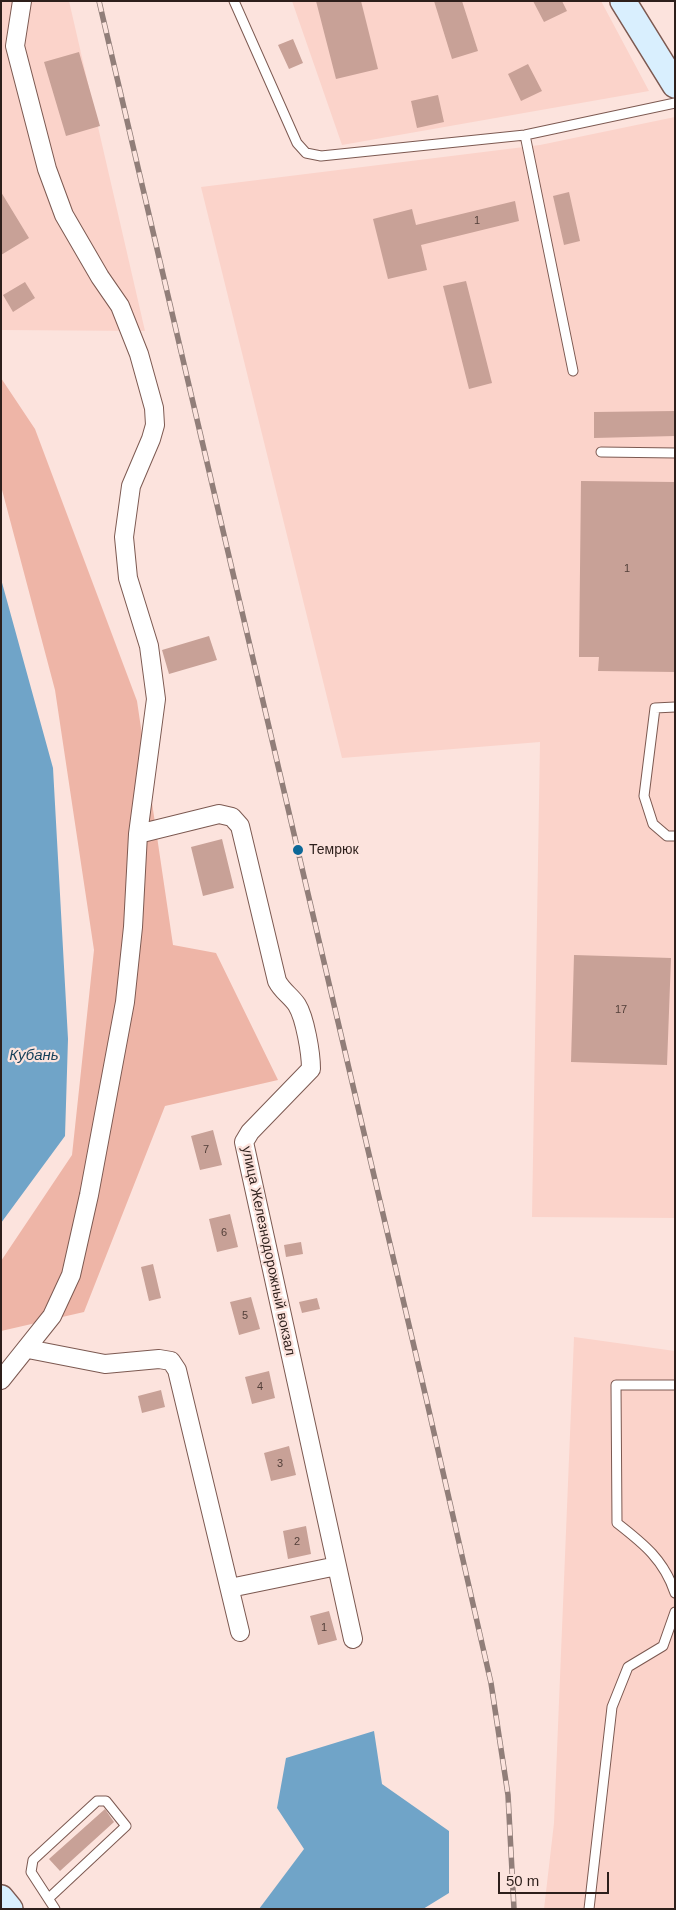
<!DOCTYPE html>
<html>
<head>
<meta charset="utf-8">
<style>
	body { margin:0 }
	#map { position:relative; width:676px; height:1910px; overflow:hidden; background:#fce3dd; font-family:Helvetica,sans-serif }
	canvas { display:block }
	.frame { position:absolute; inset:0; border:2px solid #2d1f1b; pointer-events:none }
	.scale { position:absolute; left:498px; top:1872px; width:111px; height:22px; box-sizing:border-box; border:2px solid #2d1f1b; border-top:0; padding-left:6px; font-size:15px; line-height:18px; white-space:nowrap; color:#2d1f1b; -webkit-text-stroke:4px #fce3dd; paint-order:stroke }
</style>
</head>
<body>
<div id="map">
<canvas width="676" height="1910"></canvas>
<div class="frame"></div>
<div class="scale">50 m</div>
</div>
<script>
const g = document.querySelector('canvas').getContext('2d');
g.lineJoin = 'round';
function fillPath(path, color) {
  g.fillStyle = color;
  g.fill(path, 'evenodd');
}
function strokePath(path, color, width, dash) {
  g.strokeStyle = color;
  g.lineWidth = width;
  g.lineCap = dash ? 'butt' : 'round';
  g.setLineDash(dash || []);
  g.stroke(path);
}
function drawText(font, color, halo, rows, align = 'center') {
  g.font = font + ' Helvetica,sans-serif';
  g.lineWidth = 4.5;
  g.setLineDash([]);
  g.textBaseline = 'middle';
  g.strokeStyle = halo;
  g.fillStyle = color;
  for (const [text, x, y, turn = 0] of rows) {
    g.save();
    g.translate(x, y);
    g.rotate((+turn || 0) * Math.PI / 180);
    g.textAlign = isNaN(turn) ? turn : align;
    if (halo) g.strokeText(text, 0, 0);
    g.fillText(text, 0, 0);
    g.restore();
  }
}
fillPath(new Path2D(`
	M1 1H69L145 331 1 330Z
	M292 1H601L649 91 342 145Z
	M675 117V1218L532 1217 540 742 342 758 201 187 540 145Z
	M574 1337 675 1351V1909H544L554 1823Z`), '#fbd3ca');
fillPath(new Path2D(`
	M1 378 35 429 137 701 173 945 216 953 278 1080 165 1106 84 1312 1 1331V1261L72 1155 94 950 55 690 1 486Z`), '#eeb5a7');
fillPath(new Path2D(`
	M1 579 53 768 68 1039 65 1136 1 1223Z
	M374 1731 382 1784 449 1831V1893L423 1909H259L304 1849 277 1808 286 1758Z`), '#70a4c8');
fillPath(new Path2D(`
	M316 1H361L378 69 336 79Z
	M434 1H462L478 51 452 59Z
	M533 1H562L567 11 544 22Z
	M293 39 303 63 289 69 278 45Z
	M79 52 100 126 66 136 44 62Z
	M528 64 542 91 521 101 508 74Z
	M438 95 444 122 417 128 411 101Z
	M1 192 29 238 1 255Z
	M569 192 580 241 564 245 553 196Z
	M515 201 519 221 421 245 427 270 388 279 373 219 412 209 416 225Z
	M466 281 492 383 469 389 443 286Z
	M25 282 35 298 13 312 3 295Z
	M675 411V436L594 438V412Z
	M581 481 675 482V672L598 671 599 657H579Z
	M209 636 217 660 169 674 162 650Z
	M222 839 234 888 203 896 191 847Z
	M574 955 671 958 667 1065 571 1062Z
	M213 1130 222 1165 200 1170 191 1136Z
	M230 1214 238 1247 217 1252 209 1219Z
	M301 1242 303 1254 286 1257 284 1245Z
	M153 1264 161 1298 149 1301 141 1267Z
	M251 1297 260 1329 239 1335 230 1302Z
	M317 1298 320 1309 302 1313 299 1302Z
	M269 1371 275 1398 252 1404 245 1377Z
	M161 1390 165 1407 142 1413 138 1396Z
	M289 1446 296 1475 271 1481 264 1453Z
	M306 1526 311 1554 288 1559 283 1531Z
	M329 1611 337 1640 318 1645 310 1616Z
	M105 1809 114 1822 60 1871 49 1859Z`), '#c8a197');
const lane = new Path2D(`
	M234 1 297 143 306 153 321 156 525 135 675 103
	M525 135 573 371
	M601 452 675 453
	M675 707 655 708 644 796 653 824 667 836H675
	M675 1385H616L617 1523C644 1544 664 1560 675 1593
	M49 1898 126 1826 106 1801H97L33 1860 31 1872 55 1909
	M589 1909 612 1707 628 1667 663 1646 675 1612`);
const street = new Path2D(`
	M138 834 219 814 232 817 240 826 277 981C282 991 291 996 297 1005 305 1018 311 1053 311 1069L250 1132 244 1142 353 1639
	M28 1349 105 1364 159 1359 171 1361 177 1370 240 1632
	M1 1380 52 1316 71 1275 89 1195 125 1002 133 927 138 834 156 699 149 646 128 578 124 537 131 486 151 439 155 425 154 408 139 354 120 306 100 277 64 215 47 169 15 46 22 1
	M230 1588 337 1566`);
const secondary = new Path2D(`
	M623 1 675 85
	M1 1898 10 1909`);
strokePath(lane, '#7c5951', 11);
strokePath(street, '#7c5951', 20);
strokePath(secondary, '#7c5951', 28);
strokePath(lane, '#fff', 9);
strokePath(street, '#fff', 18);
strokePath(secondary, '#d9effe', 25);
const rail = new Path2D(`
	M99 1 427 1402 491 1683 508 1795 514 1909`);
strokePath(rail, '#917e79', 5.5);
strokePath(rail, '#fce3dd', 4, [11]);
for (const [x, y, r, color] of [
	[298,850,6,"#0c6898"]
]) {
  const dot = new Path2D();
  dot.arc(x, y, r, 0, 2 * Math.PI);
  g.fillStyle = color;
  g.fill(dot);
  strokePath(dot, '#fce3dd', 2);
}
drawText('11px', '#54403a', null, [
	["1",477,221],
	["1",627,569],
	["17",621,1010],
	["7",206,1150],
	["6",224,1233],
	["5",245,1316],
	["4",260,1387],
	["3",280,1464],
	["2",297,1542],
	["1",324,1628]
]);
drawText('14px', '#2d1f1b', '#fce3dd', [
	["Темрюк",309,850]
], 'left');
drawText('14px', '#2d1f1b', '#fce3dd', [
	["улица Железнодорожный вокзал",268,1251,78]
]);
drawText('italic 15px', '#153f59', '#fce3dd', [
	["Кубань",34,1056]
]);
</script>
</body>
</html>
